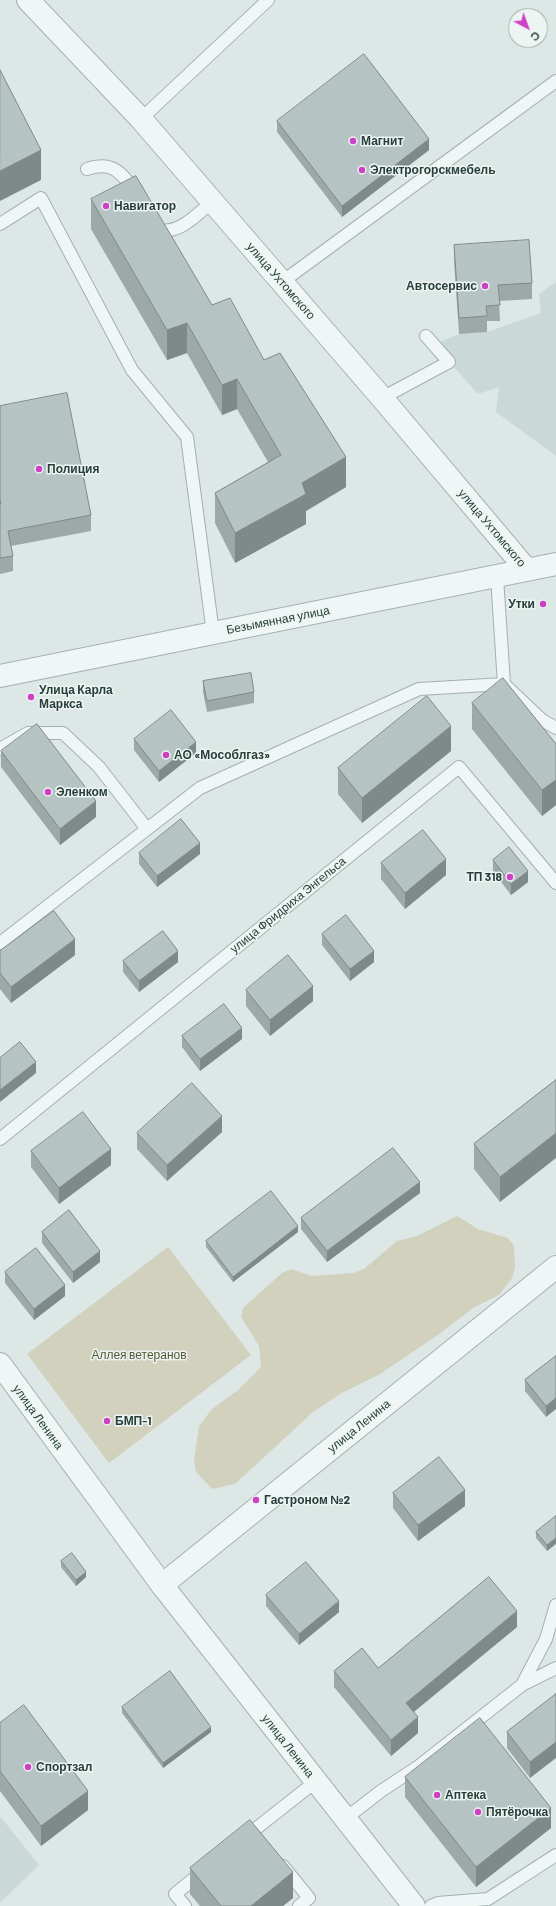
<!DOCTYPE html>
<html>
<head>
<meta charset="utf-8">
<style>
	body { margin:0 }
	#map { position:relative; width:556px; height:1906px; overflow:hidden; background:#dde7e6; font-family:Barlow,sans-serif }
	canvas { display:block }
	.north { position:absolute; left:508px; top:8px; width:40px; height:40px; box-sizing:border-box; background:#edf5f3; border:1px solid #9eaca9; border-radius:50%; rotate:139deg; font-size:11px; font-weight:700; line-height:16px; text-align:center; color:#273e3a }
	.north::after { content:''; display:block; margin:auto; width:14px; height:18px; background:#ce41c4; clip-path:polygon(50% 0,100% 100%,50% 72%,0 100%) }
</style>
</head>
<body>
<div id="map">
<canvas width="556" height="1906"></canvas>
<div class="north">С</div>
</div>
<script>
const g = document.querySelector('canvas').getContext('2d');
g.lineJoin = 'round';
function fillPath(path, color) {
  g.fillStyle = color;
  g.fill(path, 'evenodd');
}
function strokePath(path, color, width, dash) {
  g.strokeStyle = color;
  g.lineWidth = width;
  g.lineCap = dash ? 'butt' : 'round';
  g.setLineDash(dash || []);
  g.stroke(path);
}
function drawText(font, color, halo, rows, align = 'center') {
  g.font = font + ' Barlow,sans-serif';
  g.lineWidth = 3;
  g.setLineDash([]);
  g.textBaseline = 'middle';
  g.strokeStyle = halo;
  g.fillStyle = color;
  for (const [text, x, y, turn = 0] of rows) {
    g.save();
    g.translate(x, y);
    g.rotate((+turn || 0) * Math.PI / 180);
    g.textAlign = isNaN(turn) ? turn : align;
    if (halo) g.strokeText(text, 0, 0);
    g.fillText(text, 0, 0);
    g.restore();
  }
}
fillPath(new Path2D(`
	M556 282V456L496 412 499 387 478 394 434 345 459 334 487 332 541 313 539 294Z
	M0 1816 39 1865 0 1903Z`), '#cbd9d6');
fillPath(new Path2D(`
	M457 1216 478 1229 508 1238 514 1246 515 1268 512 1278 499 1295 473 1308 438 1335 380 1374 340 1394 313 1412 235 1484 212 1489 196 1472 194 1460 199 1426 212 1409 238 1390 261 1367 259 1346 241 1317 243 1308 282 1273 291 1269 312 1276 353 1273 364 1269 397 1241 417 1236Z
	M168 1247 251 1355 109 1463 27 1354Z`), '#d1d1be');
const service = new Path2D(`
	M141 119 268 0
	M87 169C113 160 121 173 136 192
	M0 224 41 198 132 370 187 437 213 633
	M156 225 160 230C180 234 197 214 212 202
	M282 282 556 81
	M382 398 449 362 426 336
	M497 577 504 684
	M0 749 28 733H63L99 767 147 829
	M0 943 200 788 419 689 504 684 542 720 556 728
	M0 1139 459 767 556 883
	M522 1685 556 1668
	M345 1819 381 1791 419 1766 522 1685 546 1639 556 1605
	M244 1838 315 1782
	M283 1866 309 1898 299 1906
	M185 1906 175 1894 202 1872
	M431 1906 438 1903 488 1899 556 1855`);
const minor = new Path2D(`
	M28 0 141 119 382 398 527 570
	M0 676 556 564
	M162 1585 556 1267`);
const tertiary = new Path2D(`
	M0 1364 162 1585 414 1906`);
strokePath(service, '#a3b1af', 14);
strokePath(minor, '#a3b1af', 24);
strokePath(tertiary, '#a3b1af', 24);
strokePath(service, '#f0f6f5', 12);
strokePath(minor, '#f0f6f5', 22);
strokePath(tertiary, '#f0f6f5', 22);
fillPath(new Path2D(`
	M277 121 429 150 342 217 277 132Z
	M91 199 212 305 264 360 346 487 306 511V524L235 563 215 523V493L268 462 237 409 222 415 187 353 167 360 91 229Z
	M454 245 532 283V299L499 301 500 321H487V332L459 334 454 261Z
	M0 406 91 515V531L11 546 13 556V571L0 574Z
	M203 681 254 692V703L207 712 203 692Z
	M472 703 556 744V805L542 816 472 729Z
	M134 739 196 753 159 782 134 750Z
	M1 751 96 817 60 845 1 767Z
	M451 751 362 823 338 794V768Z
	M139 853 200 854 157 887 139 864Z
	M493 860 528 882 511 895 493 871Z
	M381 863 446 875 405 909 381 879Z
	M322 934 374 962 350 981 322 945Z
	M0 951 75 955 11 1003 0 989Z
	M123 961 178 962 139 992 123 972Z
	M246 990 313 1001 270 1036 246 1006Z
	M182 1036 242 1039 200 1071 182 1047Z
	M556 1080 500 1202 474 1169V1144Z
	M222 1132 167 1181 137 1149V1133Z
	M31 1151 111 1165 59 1204 31 1167Z
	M420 1193 327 1262 301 1229V1218Z
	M42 1232 100 1262 73 1283 42 1243Z
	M298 1232 233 1282 206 1247V1241Z
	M5 1272 65 1296 34 1320 5 1283Z
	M556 1356 546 1417 525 1391V1380Z
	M393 1493 465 1506 418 1541 393 1508Z
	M556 1516 547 1551 536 1538V1532Z
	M61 1561 86 1577 76 1586 61 1567Z
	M266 1595 339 1612 299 1645 266 1606Z
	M517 1627 414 1712 418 1733 391 1756 334 1687V1671L378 1668Z
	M556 1694 530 1778 507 1748V1732Z
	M122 1707 211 1732 163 1768 122 1713Z
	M0 1723 88 1810 41 1846 0 1791Z
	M405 1777 551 1828 476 1887 405 1797Z
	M190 1868 293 1898 283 1906H200L190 1894Z`), '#9ca9a7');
fillPath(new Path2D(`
	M429 139V150L342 217V206Z
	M41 150V180L0 201V171Z
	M187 323V353L167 360V330Z
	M237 379V409L222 415V385Z
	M346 457V487L306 511V524L235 563V533L302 483Z
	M451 726V751L362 823V798Z
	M196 742V753L159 782V771Z
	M556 780V805L542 816V790Z
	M96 801V817L60 845V829Z
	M200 843V854L157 887V876Z
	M446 859V875L405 909V893Z
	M528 871V882L511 895V884Z
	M75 939V955L11 1003V987Z
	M178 951V962L139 992V981Z
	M374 951V962L350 981V969Z
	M313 986V1001L270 1036V1020Z
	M242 1028V1039L200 1071V1059Z
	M36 1062V1073L0 1102V1090Z
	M222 1116V1132L167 1181V1165Z
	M556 1133V1158L500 1202V1177Z
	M111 1149V1165L59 1204V1188Z
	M420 1182V1193L327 1262V1251Z
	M298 1226V1232L233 1282V1277Z
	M100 1251V1262L73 1283V1272Z
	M65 1285V1296L34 1320V1309Z
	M556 1398V1409L546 1417V1406Z
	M465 1490V1506L418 1541V1525Z
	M556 1538V1544L547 1551V1545Z
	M86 1572V1577L76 1586V1580Z
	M339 1601V1612L299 1645V1634Z
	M517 1611V1627L406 1718V1703Z
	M418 1717V1733L391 1756V1740Z
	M211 1727V1732L163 1768V1763Z
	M556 1742V1758L530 1778V1762Z
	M88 1791V1810L41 1846V1826Z
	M551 1808V1828L476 1887V1867Z
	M293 1872V1898L283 1906H251Z`), '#7f8988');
const building = new Path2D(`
	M364 54 429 139 342 206 277 121Z
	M0 70 41 150 0 171Z
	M136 176 212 305 230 298 264 360 280 353 346 457 302 483 306 494 235 533 215 493 281 455 237 379 222 385 187 323 167 330 91 199Z
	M529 240 532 283 498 285 500 305 486 306 487 316 459 318 454 245Z
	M67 393 91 515 8 531 13 556 0 558V504H1L0 500V406Z
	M251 673 254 692 207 701 203 681Z
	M503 678 556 744V780L542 790 472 703Z
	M427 696 451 726 362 798 338 768Z
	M171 710 196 742 159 771 134 739Z
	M37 724 96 801 60 829 1 751Z
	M181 819 200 843 157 876 139 853Z
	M423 830 446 859 405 893 381 863Z
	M509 847 528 871 511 884 493 860Z
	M54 911 75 939 11 987 0 973V951Z
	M346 915 374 951 350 969 322 934Z
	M163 931 178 951 139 981 123 961Z
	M288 955 313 986 270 1020 246 990Z
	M224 1004 242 1028 200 1059 182 1036Z
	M20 1042 36 1062 0 1090V1058Z
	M556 1080V1133L500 1177 474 1144Z
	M192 1083 222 1116 167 1165 137 1133Z
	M83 1112 111 1149 59 1188 31 1151Z
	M393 1148 420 1182 327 1251 301 1218Z
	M271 1191 298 1226 233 1277 206 1241Z
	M69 1210 100 1251 73 1272 42 1232Z
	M36 1248 65 1285 34 1309 5 1272Z
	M556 1356V1398L546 1406 525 1380Z
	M439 1457 465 1490 418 1525 393 1493Z
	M556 1516V1538L547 1545 536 1532Z
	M72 1553 86 1572 76 1580 61 1561Z
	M306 1562 339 1601 299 1634 266 1595Z
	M489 1577 517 1611 406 1703 418 1717 391 1740 334 1671 362 1648 378 1668Z
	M170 1671 211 1727 163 1763 122 1707Z
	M556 1694V1742L530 1762 507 1732Z
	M24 1705 88 1791 41 1826 0 1771V1723Z
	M480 1718 551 1808 476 1867 405 1777Z
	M250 1820 293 1872 251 1906H221L190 1868Z`);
fillPath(building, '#b5c4c2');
strokePath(building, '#7f8988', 1);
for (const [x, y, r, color] of [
	[353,141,4,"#ce41c4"],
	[362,170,4,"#ce41c4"],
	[106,206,4,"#ce41c4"],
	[485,286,4,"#ce41c4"],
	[39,469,4,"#ce41c4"],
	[543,604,4,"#ce41c4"],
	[31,697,4,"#ce41c4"],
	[166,755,4,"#ce41c4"],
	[48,792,4,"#ce41c4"],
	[510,877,4,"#ce41c4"],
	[107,1421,4,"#ce41c4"],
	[256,1500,4,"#ce41c4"],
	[28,1767,4,"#ce41c4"],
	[437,1795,4,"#ce41c4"],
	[478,1812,4,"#ce41c4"]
]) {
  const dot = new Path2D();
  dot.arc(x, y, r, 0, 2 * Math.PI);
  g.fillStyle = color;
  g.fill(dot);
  strokePath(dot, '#edf5f3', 1.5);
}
drawText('bold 12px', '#273e3a', '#edf5f3', [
	["Магнит",361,141],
	["Электрогорскмебель",370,170],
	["Навигатор",114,206],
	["Автосервис",477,286,"right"],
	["Полиция",47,469],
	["Утки",535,604,"right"],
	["Улица Карла",39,690],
	["Маркса",39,704],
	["АО «Мособлгаз»",174,755],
	["Эленком",56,792],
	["ТП 318",502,877,"right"],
	["БМП-1",115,1421],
	["Гастроном №2",264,1500],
	["Спортзал",36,1767],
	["Аптека",445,1795],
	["Пятёрочка",486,1812]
], 'left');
drawText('12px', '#273e3a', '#edf5f3', [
	["улица Ухтомского",281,281,49],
	["улица Ухтомского",492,528,50],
	["Безымянная улица",278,620,-11],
	["улица Фридриха Энгельса",288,905,-39],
	["улица Ленина",38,1417,54],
	["улица Ленина",359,1426,-39],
	["улица Ленина",288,1746,52]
]);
drawText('12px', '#585934', '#edf5f3', [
	["Аллея ветеранов",139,1355]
]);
</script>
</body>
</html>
